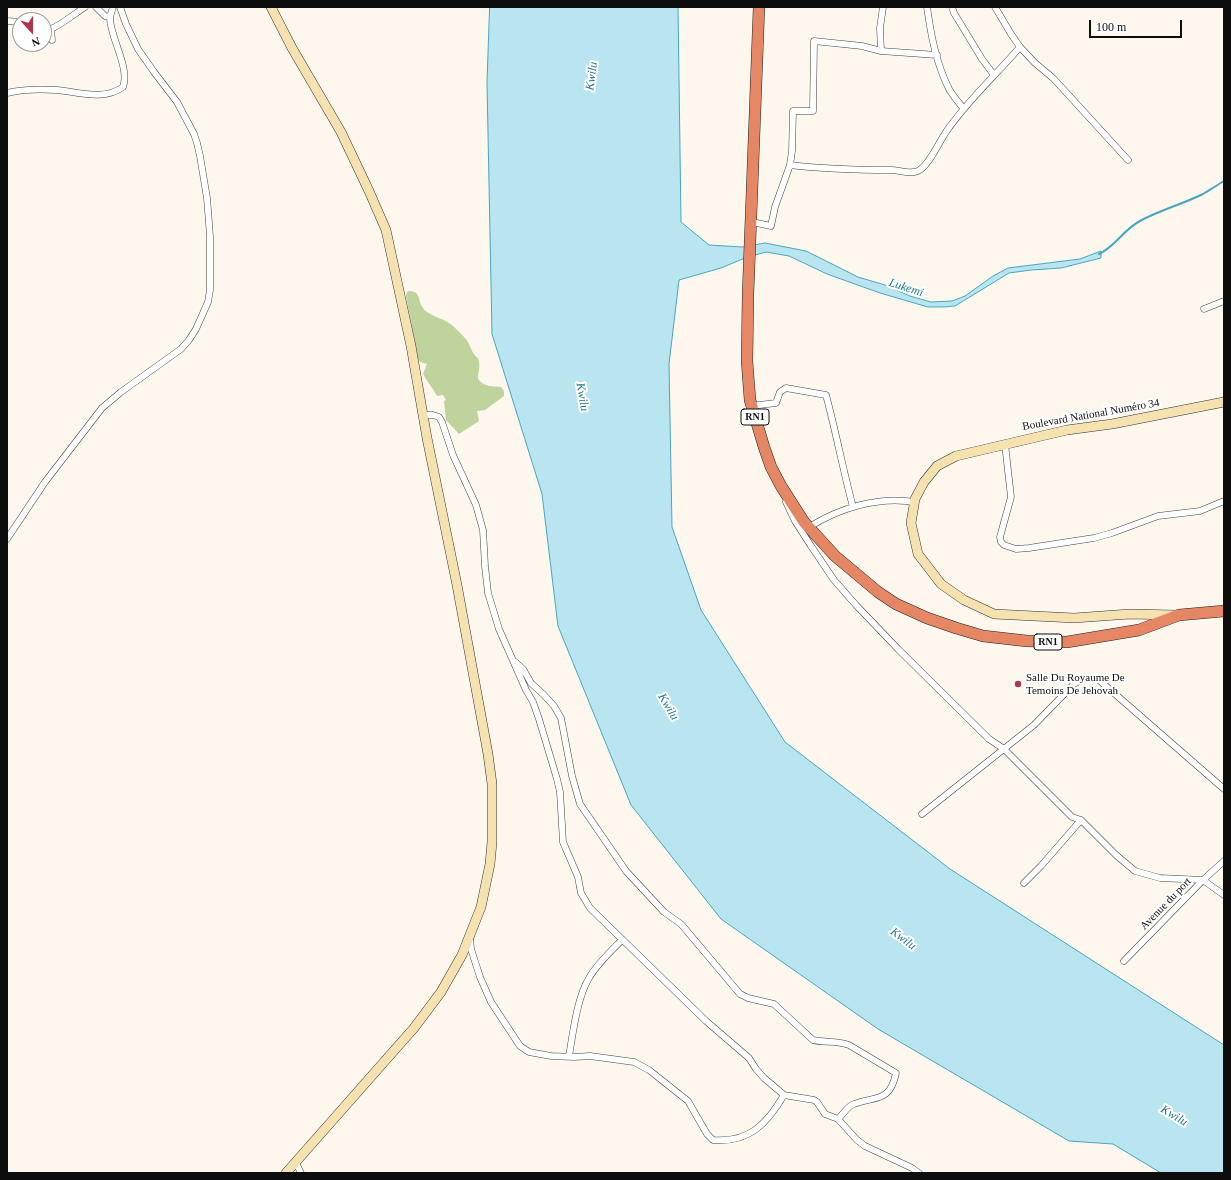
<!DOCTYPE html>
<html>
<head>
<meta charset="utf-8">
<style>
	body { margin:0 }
	#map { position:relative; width:1231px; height:1180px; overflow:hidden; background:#fdf7ee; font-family:"Times New Roman",serif }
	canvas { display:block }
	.frame { position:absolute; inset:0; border:8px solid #0d0d0d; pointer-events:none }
	.north { position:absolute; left:12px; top:12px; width:40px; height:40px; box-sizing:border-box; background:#fff; border:1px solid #9e9e9e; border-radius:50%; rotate:159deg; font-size:11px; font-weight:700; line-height:16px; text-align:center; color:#0d0d0d }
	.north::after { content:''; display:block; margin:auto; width:14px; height:18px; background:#ae3451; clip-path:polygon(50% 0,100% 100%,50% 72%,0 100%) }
	.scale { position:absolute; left:1089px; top:20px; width:93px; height:18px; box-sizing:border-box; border:2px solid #0d0d0d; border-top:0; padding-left:5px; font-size:12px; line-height:14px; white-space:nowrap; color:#0d0d0d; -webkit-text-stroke:3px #fff; paint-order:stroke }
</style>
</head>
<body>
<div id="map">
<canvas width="1231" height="1180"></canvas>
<div class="frame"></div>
<div class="north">N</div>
<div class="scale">100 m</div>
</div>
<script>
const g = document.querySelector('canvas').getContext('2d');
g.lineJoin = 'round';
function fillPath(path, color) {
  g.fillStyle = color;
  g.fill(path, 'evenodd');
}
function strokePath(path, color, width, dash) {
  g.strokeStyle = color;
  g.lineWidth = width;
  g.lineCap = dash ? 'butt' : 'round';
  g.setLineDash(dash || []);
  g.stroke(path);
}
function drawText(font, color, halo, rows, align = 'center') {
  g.font = font + ' "Times New Roman",serif';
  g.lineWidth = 4;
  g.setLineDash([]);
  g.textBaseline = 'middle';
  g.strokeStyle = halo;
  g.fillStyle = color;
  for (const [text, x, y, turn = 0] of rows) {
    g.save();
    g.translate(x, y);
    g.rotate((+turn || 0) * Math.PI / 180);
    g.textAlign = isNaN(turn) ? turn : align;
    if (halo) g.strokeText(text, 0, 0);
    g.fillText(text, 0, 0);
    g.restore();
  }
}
fillPath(new Path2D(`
	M409 291C422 292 417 300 423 308 427 315 442 318 449 323 455 327 460 333 465 338 471 344 471 354 478 358 481 368 478 370 478 379 484 387 492 386 501 387L504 391V396L485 410 477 411 479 421 459 434 446 420 444 401 446 400 443 395 437 396C433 388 427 382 423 374L427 364 420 362 418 358 406 296 407 292Z`), '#bfd39c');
const water = new Path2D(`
	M490 7H678L681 222 709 245 742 247 765 243 806 251 858 277 885 285 910 296 931 302 952 301 965 296 993 276 1008 268 1080 259 1101 251V258L1061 268 1031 270 1009 273 955 306 943 307H928L880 293 827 274 789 256 766 252 745 258 721 268 679 280 669 364 672 527 701 610 785 742 950 869 1224 1045V1173H1161L1113 1144 1069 1141 878 1029 721 919 631 805 558 626 542 494 492 334 487 83Z`);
fillPath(water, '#b8e5ef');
strokePath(water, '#47a6be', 1);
strokePath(new Path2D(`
	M1099 254C1116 246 1124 229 1140 221 1160 210 1183 204 1203 194 1210 190 1217 185 1224 181`), '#47a6be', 2);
const street = new Path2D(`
	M96 7 105 16 110 17
	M927 7C931 35 936 63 949 89 953 96 959 103 964 109
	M952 7 954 13 982 59 994 75
	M995 7 1011 34 1020 47 1035 63 1053 78 1128 160
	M7 21 20 22
	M52 40 51 29C64 23 74 14 85 7
	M881 51 880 28 883 7
	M7 93C23 89 40 89 57 90 78 92 104 101 123 87 130 68 111 39 110 19 110 15 112 11 113 7
	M790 165C824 169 857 170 891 170 900 170 909 175 918 171 929 166 939 142 946 132 966 102 996 75 1020 47
	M752 222 771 226 775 207 790 165 792 151 793 111H813L814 41 862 46 881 51 937 55
	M1204 309 1224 301
	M751 406 776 403 780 392 786 388 826 395C836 432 843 470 853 507
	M424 415H433L439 417 442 422 453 455 476 505 483 530 485 566 488 593 499 629 526 690 533 702 539 719 557 779 560 792 563 842 578 877 581 893 590 908 706 1021 749 1058 756 1069 764 1078 784 1095 814 1100 817 1102 825 1114 838 1119 857 1140 865 1146 912 1168 919 1173
	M1005 444 1011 497 1000 537 1001 542 1004 545 1016 549 1029 548 1094 538 1112 533 1158 516 1200 511 1224 501
	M786 502 795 521 811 546 834 580 856 605 898 649 989 739 1004 749 1072 817 1081 820 1116 855 1135 871 1160 878 1203 880 1224 895
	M809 527C840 508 878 496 915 502
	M7 539 45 482 102 408 121 392 181 349 189 340 196 329 208 302 210 290V236L207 198 200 156 197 143 194 134 177 102 154 72 138 49 126 24 120 7
	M514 661 523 669 531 683 544 695 554 706 561 718 572 776 580 804 626 871 664 912 681 924 740 994 748 998 774 1004 813 1040C825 1043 837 1040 849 1045L896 1073C890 1103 875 1096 854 1104 847 1106 843 1115 838 1119
	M922 814 1034 725 1074 684 1083 679 1090 678 1099 680 1224 789
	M1024 883 1041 866 1081 820
	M470 938 471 949 480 977 491 1002 520 1046 529 1052 551 1056 574 1057 590 1056 634 1062 649 1070 688 1101 707 1134 713 1140C749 1143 767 1124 784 1095
	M1124 961 1203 880 1224 861
	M569 1056C573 1033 577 998 589 978 597 964 610 952 622 940
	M296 1163 301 1173`);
const secondary = new Path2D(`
	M271 7 292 48 341 132 369 191 386 230 411 346 427 438 457 585 488 754 492 784V842L490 864 481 907 462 955 441 992 414 1028 286 1173
	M1177 615 1130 614 1074 618 994 614 964 600 941 584 918 554 911 523 915 499 924 482 937 466 956 456 1067 430 1112 424 1224 402`);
const highway = new Path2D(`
	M759 7 748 295 747 361 750 400 764 447 771 467 781 486 804 522 835 556 878 592 896 604 927 618 956 628 983 636 1027 641 1067 642 1139 630 1179 615 1224 611`);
strokePath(street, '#404040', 7);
strokePath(secondary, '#2f2f2f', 10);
strokePath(highway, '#1e1e1e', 12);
strokePath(street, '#fff', 6);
strokePath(secondary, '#f6e1b0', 9);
strokePath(highway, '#e58765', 11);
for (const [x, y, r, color] of [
	[1018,684,4,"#ae3451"]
]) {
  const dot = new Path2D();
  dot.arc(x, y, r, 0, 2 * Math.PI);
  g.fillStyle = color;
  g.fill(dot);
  strokePath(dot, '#fff', 1.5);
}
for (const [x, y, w] of [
	[755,417,28],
	[1048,642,28]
]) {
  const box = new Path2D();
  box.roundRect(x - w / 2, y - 8, w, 16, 3);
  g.fillStyle = '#fff';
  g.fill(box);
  strokePath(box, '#0d0d0d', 1);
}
drawText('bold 10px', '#0d0d0d', null, [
	["RN1",755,417],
	["RN1",1048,642]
]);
drawText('11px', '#0d0d0d', '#fff', [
	["Boulevard National Numéro 34",1091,415,-10],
	["Avenue du port",1166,904,-46]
]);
drawText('11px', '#0d0d0d', '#fff', [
	["Salle Du Royaume De",1026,678],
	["Temoins De Jehovah",1026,691]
], 'left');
drawText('italic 12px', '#237691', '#fff', [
	["Kwilu",592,76,-82],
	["Lukemi",906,288,18],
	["Kwilu",582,397,80],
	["Kwilu",668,707,59],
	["Kwilu",903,939,37],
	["Kwilu",1174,1116,31]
]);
</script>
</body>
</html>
